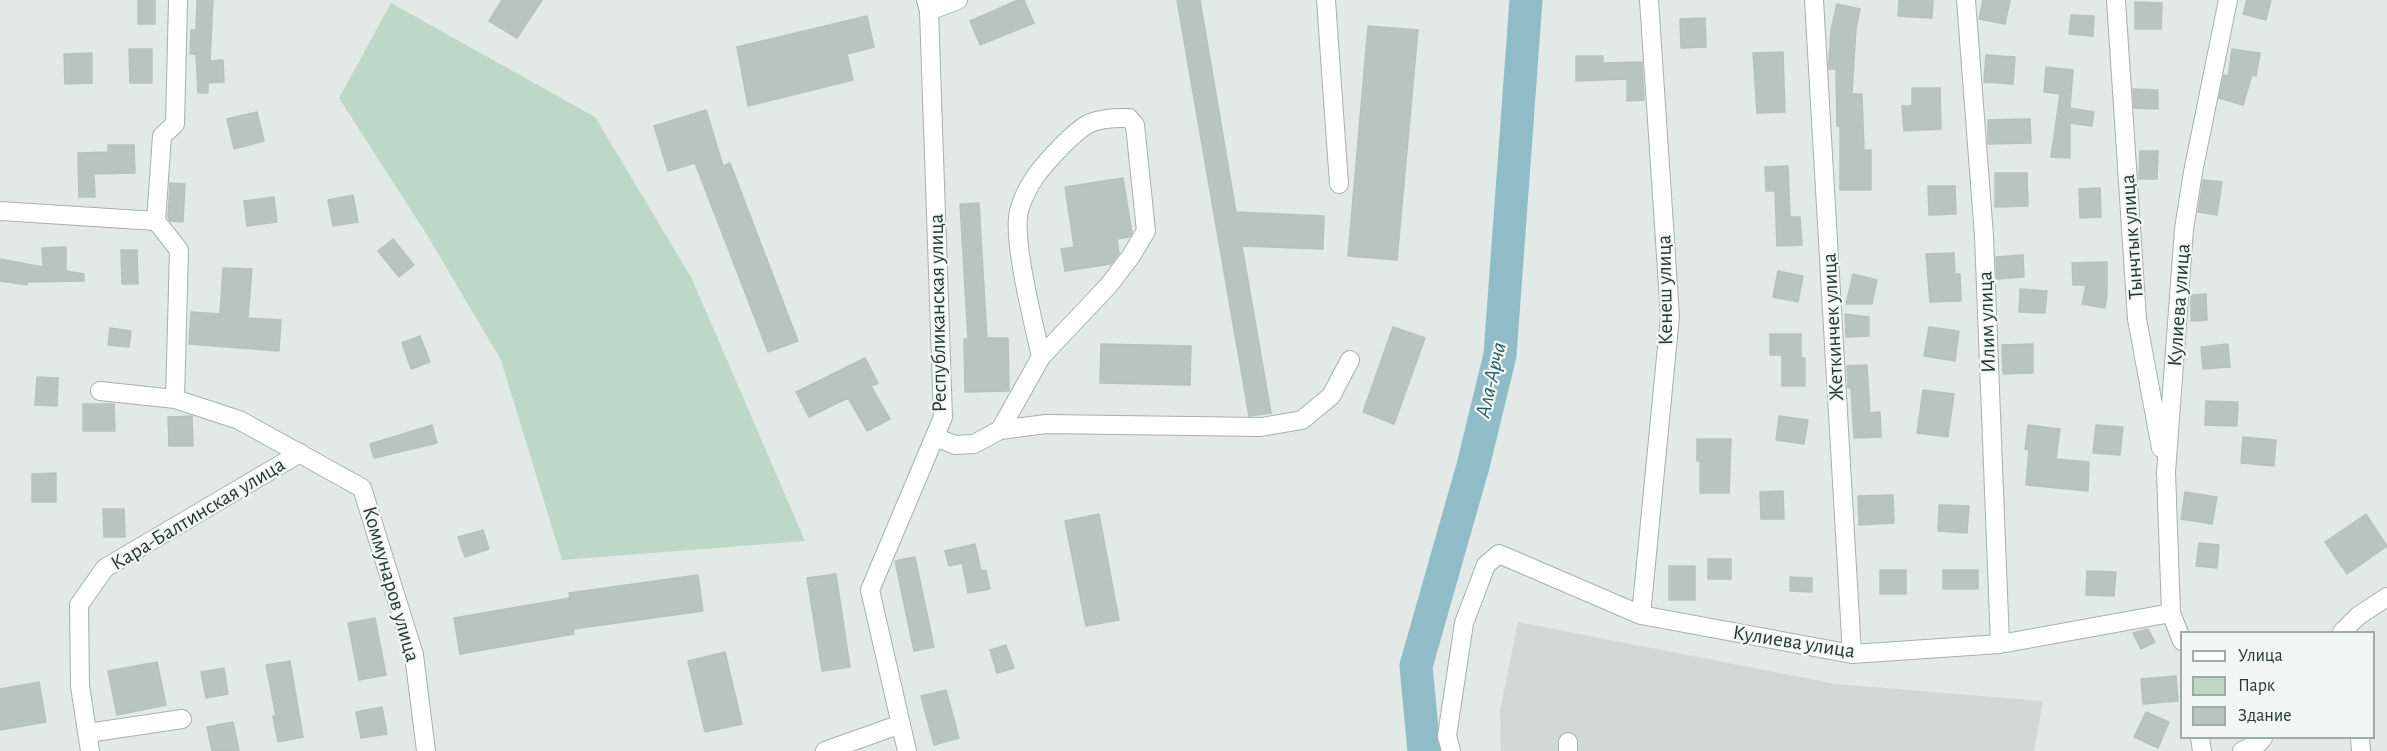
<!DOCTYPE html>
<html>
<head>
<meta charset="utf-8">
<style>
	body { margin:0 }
	#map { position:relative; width:2387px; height:751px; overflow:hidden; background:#e1eae7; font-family:"Alegreya Sans",sans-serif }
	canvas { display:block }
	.legend { position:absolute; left:2180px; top:631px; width:195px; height:108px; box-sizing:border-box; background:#f1f7f4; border:2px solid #9faba7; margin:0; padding:8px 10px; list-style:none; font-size:18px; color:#243834 }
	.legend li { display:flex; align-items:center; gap:12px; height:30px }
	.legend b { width:30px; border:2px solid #9faba7 }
</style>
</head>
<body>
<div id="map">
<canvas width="2387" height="751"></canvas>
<ul class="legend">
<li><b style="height:8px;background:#fff"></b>Улица</li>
<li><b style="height:16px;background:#bdd8c6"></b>Парк</li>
<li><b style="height:16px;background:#b7c4c0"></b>Здание</li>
</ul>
</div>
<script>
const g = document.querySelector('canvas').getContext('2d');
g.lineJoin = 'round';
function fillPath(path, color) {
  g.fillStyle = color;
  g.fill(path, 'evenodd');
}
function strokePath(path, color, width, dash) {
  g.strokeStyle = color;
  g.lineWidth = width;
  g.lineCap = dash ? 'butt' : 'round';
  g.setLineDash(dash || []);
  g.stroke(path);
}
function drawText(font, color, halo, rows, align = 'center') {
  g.font = font + ' "Alegreya Sans",sans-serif';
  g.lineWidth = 4.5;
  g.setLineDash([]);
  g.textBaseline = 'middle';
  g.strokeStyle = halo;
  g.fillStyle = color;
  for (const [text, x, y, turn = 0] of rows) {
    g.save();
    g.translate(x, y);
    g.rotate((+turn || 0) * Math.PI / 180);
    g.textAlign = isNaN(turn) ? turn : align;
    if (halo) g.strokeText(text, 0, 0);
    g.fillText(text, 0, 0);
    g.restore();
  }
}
fillPath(new Path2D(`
	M1518 622 1836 684 2043 701 2034 751H1501L1500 711Z`), '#d0d9d6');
fillPath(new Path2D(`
	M391 3 595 117 692 279 805 541 562 560 501 360 427 235 339 98Z`), '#bdd8c6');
strokePath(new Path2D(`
	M1424 751 1416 666 1473 466 1500 355 1526 0`), '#90bcc8', 33);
const building = new Path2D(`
	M138 0H155V24H138Z
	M197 0H213L210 61 223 60 224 82 208 83V93H198L196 54H190L191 30H196Z
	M502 0H542L517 38 489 21Z
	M1018 0H1024L1034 23 980 45 970 21Z
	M1177 0H1200L1236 212 1324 216 1323 249 1242 246 1271 413 1249 416Z
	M1899 0H1933L1932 18 1898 16Z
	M1983 0H2010L2005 24 1979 19Z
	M2247 0H2271L2266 20 2243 14Z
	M2135 2 2162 3 2161 29H2135Z
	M1837 4 1860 9 1856 28 1852 94H1862L1864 150H1871V190H1840V126H1837L1836 69H1829V61L1831 30Z
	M2071 15 2094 16 2093 36 2069 34Z
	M867 16 874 47 847 54 853 80 748 106 737 47Z
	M1705 18 1706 47 1681 48 1680 19Z
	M1368 26 1418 30 1397 260 1348 256Z
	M129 49H152V83H130Z
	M2232 49 2260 53 2256 76 2252 75 2243 105 2219 98 2224 75 2228 76Z
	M1783 52 1785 112 1757 113 1753 53Z
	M92 53V83L65 84 64 54Z
	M1986 55 2015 57 2013 84 1984 82Z
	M1576 56H1603V63L1642 62 1644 100 1627 101V79L1576 81Z
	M2046 67 2073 70 2070 108 2094 112 2092 126 2070 123V158L2051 157 2060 94 2044 92Z
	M1912 88H1940L1941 129 1904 131 1902 106H1912Z
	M2133 89 2158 90V109L2134 108Z
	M706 110 723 166 730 163 798 341 768 352 695 163 668 171 654 126Z
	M257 112 264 141 234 149 227 119Z
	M2030 119 2031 143 1988 144V120Z
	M108 145H134L135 173 94 174 95 197H79L78 153 108 152Z
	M2140 151H2158L2157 179H2139Z
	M1788 166 1790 217H1800L1802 245 1777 246 1775 191H1766L1765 167Z
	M1995 173H2027L2028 206 1995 207Z
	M1123 178 1132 233 1129 237 1117 239 1119 253 1111 264 1065 271 1061 249 1074 247 1065 187Z
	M2203 180 2222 182 2217 215 2198 212Z
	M170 183 185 184 183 222 170 221 168 217Z
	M1928 186H1955L1956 214 1929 215Z
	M2100 188 2101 217 2080 218 2079 189Z
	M353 195 358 222 333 226 328 200Z
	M274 197 277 222 247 226 244 201Z
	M979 203 987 338H1008L1009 391 965 392 964 339H968L960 204Z
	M393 239 414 265 399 277 378 251Z
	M66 247V271L84 274V281L27 282V285L0 281V259L43 267 42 248Z
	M121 250H137L138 284H122Z
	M1954 253 1955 274H1960L1961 301 1930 302 1926 254Z
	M2023 255 2024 277 1997 279 1996 257Z
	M2107 262V295L2105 308 2082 304 2086 285H2073L2072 263Z
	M223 268 252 269 248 318 281 320 279 351 189 344 191 312 220 314Z
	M1778 271 1803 276 1798 302 1773 297Z
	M1853 274 1877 280 1872 304H1846Z
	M2020 289 2047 291 2045 313 2019 312Z
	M2206 294 2207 320 2191 321V295Z
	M1845 314 1869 317V336L1846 337Z
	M1393 327 1425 338 1394 424 1363 412Z
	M1929 327 1959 331 1955 361 1924 356Z
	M110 328 131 331 129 347 108 345Z
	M1770 334H1801V358H1805V386H1782V355H1770Z
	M420 336 430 362 411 369 402 343Z
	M1101 344 1191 346 1190 385 1100 383Z
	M2033 344V373L2003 374 2002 345Z
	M2228 344 2230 367 2203 369 2201 347Z
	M865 358 878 383 871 386 890 419 867 431 848 398 809 417 796 392Z
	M1867 365 1870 413 1880 412 1881 437 1854 438 1851 388H1848L1847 366Z
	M37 377 58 378 57 406 35 405Z
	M1923 390 1954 394 1948 437 1917 433Z
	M2206 401 2238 402 2237 426 2205 425Z
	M83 404H114L115 431H83Z
	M192 416 193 446H169L168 417Z
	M1779 416 1808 420 1804 444 1776 440Z
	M432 425 437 443 374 458 370 444Z
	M2028 425 2060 429 2056 459 2089 462 2088 491 2026 485 2029 450 2025 449Z
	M2096 425 2123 427 2120 455 2093 453Z
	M2243 437 2276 440 2274 466 2241 463Z
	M1697 439H1731L1729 493H1700V461H1697Z
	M56 473V502H32V474Z
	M1783 491 1784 519H1761L1760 492Z
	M2185 492 2217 497 2212 524 2181 519Z
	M1893 495 1894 523 1859 525 1858 496Z
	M1939 505 1969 506 1967 533 1938 531Z
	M103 509H124L125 537H104Z
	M1099 514 1119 620 1086 626 1065 521Z
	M2366 514 2387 546 2347 574 2325 542Z
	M483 530 489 549 465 557 458 537Z
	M2199 543 2219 545 2217 568 2196 566Z
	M975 544 981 571 986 570 990 589 968 593 962 563 949 566 945 551Z
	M915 557 934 647 914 651 895 561Z
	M1708 559H1731V579H1708Z
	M1669 566H1695V600H1669Z
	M1880 570H1906V594H1880Z
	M1943 570H1978V589H1943Z
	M2087 571 2116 572 2114 596 2086 595Z
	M836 574 850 667 822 671 807 578Z
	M698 575 703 611 573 629 574 634 460 654 454 618 570 598 569 593Z
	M1790 577 1812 578V592L1790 591Z
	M375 618 386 675 359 680 348 623Z
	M2148 629 2155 642 2141 649 2133 633Z
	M1006 645 1014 668 997 673 990 650Z
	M725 652 742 724 705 732 688 661Z
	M290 661 303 737 278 742 273 716H276L266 665Z
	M157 662 166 705 117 715 108 671Z
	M224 668 228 694 206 698 201 672Z
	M2176 676 2178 701 2143 704 2141 679Z
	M39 682 46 722 0 730V689Z
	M946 690 959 738 934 745 921 696Z
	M382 707 387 734 361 738 356 712Z
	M2146 712 2169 722 2158 748 2134 737Z
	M233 722 239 751H212L207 727Z`);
fillPath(building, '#b7c4c0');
strokePath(building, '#b5c3be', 1.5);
const minor = new Path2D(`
	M1326 0 1339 184
	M1814 0 1852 654
	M1966 0 1984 236 2000 644
	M2116 0 2137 319 2161 448
	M929 11 958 0
	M0 211 156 221
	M100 391 175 399 239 420 362 488 414 655 426 751
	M175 399 179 250 156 221 162 136 175 124 178 0
	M1000 430 1046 424 1261 427 1302 420 1331 396 1350 360
	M935 437 955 445 974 444 1000 430 1041 357 1109 285 1131 256 1146 231 1135 125 1129 118C1094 117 1085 122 1061 147 1042 166 1026 185 1019 211 1012 241 1034 324 1041 357
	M1641 615 1670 316 1649 0
	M2342 632 2358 616 2387 597
	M2182 641 2171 613 2166 472 2184 229 2193 172 2228 0
	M88 733 182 719
	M2200 738 2202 751
	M2360 738 2361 751
	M90 751 80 686 79 605 105 568 300 453
	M825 751 901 724
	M907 751 870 590 943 417 929 11 926 0
	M1451 751 1447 736 1464 623 1486 565 1499 554 1641 615 1852 654 2000 644 2171 613
	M1568 751V742
	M2242 751 2259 743 2263 738`);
strokePath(minor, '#a5b1ae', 20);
strokePath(minor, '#fff', 18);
drawText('21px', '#243834', '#f1f7f4', [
	["Тынчтык улица",2132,237,-94],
	["Кенеш улица",1665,290,-91],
	["Кулиева улица",2179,305,-86],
	["Республиканская улица",938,313,-91],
	["Илим улица",1987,322,-92],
	["Жеткинчек улица",1833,327,-93],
	["Кара-Балтинская улица",198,514,-31],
	["Коммунаров улица",391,584,74],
	["Кулиева улица",1794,642,9]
]);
drawText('italic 22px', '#255c6d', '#f1f7f4', [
	["Ала-Арча",1491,380,-77]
]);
</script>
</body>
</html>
